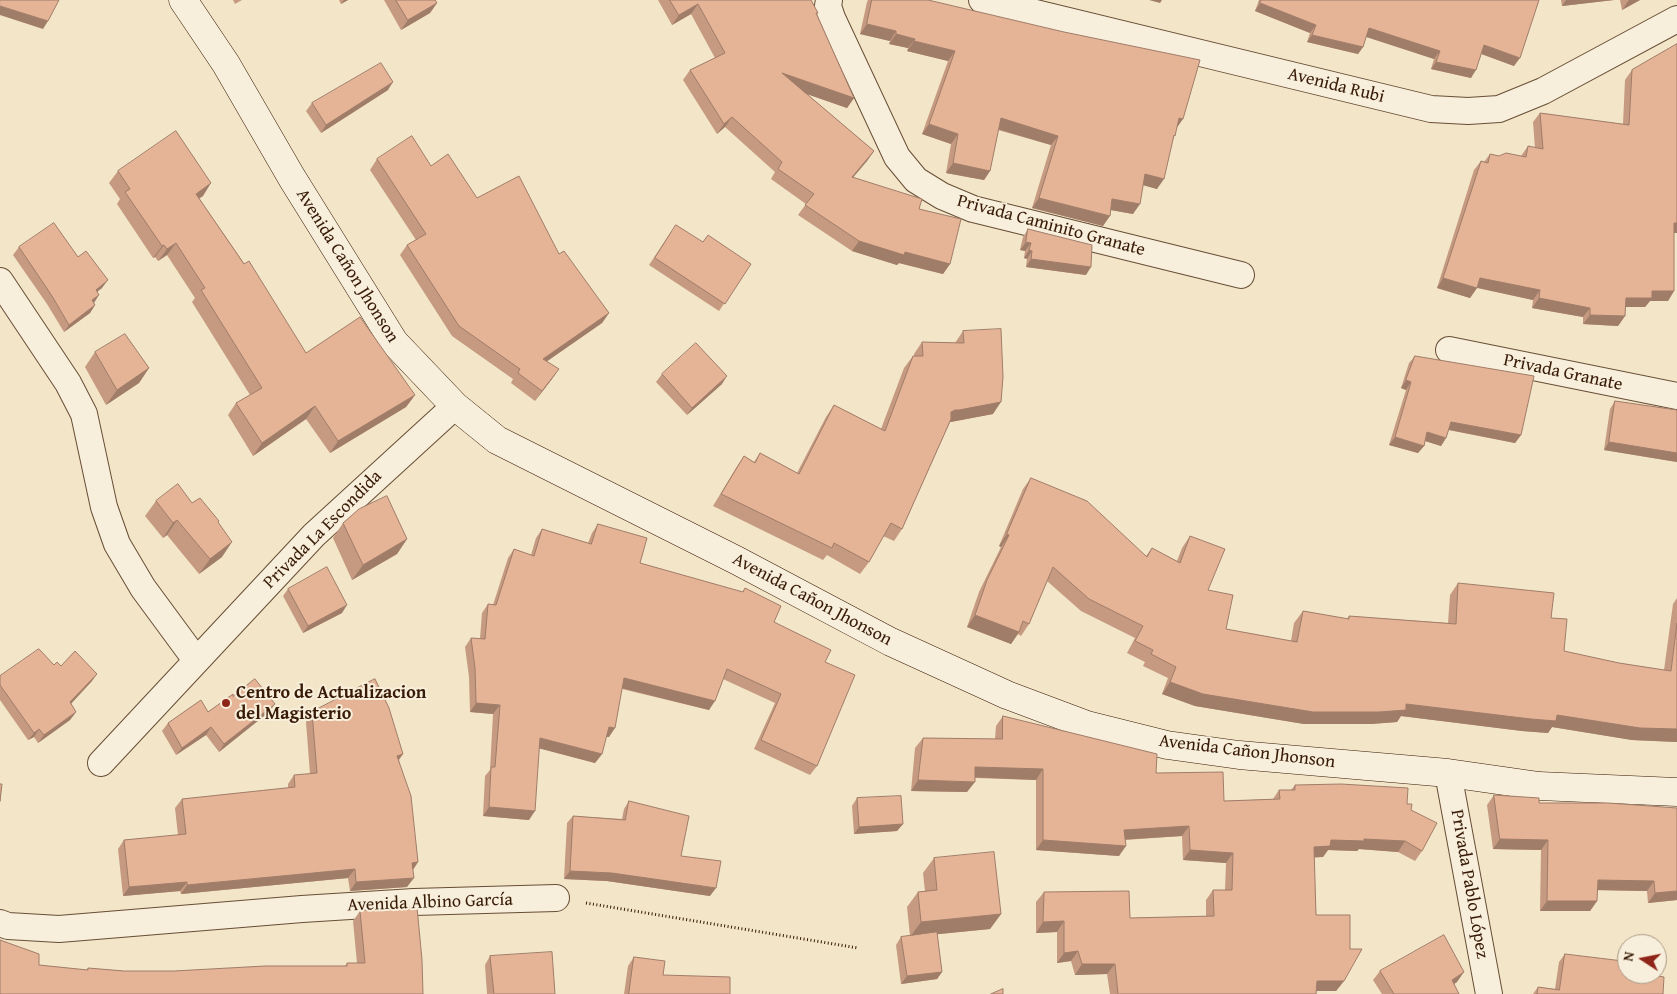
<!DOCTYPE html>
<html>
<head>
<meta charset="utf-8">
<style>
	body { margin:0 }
	#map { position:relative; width:1677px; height:994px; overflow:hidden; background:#f3e5c7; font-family:"Gentium Book Plus",serif }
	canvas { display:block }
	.north { position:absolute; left:1617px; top:934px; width:50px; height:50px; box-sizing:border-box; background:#f7eedb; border:1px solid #ab9a86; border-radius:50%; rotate:281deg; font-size:14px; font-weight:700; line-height:20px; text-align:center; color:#381b06 }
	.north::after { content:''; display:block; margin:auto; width:18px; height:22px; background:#8f2418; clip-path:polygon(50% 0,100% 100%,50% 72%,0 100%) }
</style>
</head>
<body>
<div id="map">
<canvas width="1677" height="994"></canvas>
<div class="north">N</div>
</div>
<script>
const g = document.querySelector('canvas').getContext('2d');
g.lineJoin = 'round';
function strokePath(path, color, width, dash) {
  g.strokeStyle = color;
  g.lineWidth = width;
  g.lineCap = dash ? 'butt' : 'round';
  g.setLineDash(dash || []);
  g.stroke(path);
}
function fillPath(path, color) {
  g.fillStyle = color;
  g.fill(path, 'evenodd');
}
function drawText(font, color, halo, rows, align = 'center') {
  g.font = font + ' "Gentium Book Plus",serif';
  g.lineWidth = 4;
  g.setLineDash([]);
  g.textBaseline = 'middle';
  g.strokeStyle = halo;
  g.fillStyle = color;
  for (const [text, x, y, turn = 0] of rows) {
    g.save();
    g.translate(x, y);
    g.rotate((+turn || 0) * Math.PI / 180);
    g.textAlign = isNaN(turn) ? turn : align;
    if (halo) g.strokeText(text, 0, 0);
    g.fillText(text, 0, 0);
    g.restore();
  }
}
const street = new Path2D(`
	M829 0 828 6 832 18 897 157 916 180 942 196 973 209 1241 275
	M982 0 1431 109 1468 111 1499 109 1543 91 1677 19
	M0 281 68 383 84 414 104 507 117 544 143 588 196 660
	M1449 350 1677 396
	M101 763 314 535 455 406
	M1448 773 1489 994
	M0 923 8 926 59 929 302 909 414 902 556 898`);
const secondary = new Path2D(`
	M183 0 226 64 292 178 394 342 455 406 497 440 736 560 891 642 1007 695 1087 725 1167 745 1239 755 1448 773 1539 786 1677 792`);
strokePath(street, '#674e36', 28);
strokePath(secondary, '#381b06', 29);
strokePath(new Path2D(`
	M586 903 858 948`), '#381b06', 3, [1, 2.5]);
strokePath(street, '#f7eedb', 26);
strokePath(secondary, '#f7eedb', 28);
fillPath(new Path2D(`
	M233 0H242L235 4Z
	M339 0H348L341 4Z
	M384 0H435L437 3 430 13 401 30Z
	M658 0H811L818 13 817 14 854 98 847 108 807 94 874 151 867 161 853 177 919 209 950 264 943 274 899 263 897 265 852 251 798 215 806 204 771 179 775 172 725 127 717 134 683 80 690 70 715 58 691 14 672 25Z
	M868 0H928L1177 128 1157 189 1143 185 1133 214 1111 210 1103 226 1032 208 1051 145 998 130 990 171 984 180 946 173 951 144 922 134 948 61 907 51 908 48 889 44 890 41 860 34 867 2Z
	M1259 0H1539L1514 66 1481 54 1471 78 1431 69 1434 59 1366 36 1363 47 1358 54 1307 42 1310 33 1255 11Z
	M1561 0H1614L1562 6Z
	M1620 0H1640L1622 10Z
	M1677 44V233H1674V291L1668 301H1650L1645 307H1625V316L1618 326 1583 324V317L1532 308 1533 300 1477 288 1470 298 1437 288 1474 170 1481 161 1484 162 1490 154 1499 156H1521L1528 146 1535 148 1533 122 1540 113 1623 124 1625 80 1632 70Z
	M388 90 321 133 306 111 312 103Z
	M377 159 431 166 477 198 559 254 609 313 602 323 547 361 552 379 535 401 511 383 513 379 452 336 400 255 407 245 416 240 370 170Z
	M118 171 203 196 199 198 306 353 415 395 406 407 330 453 306 419 253 456 228 415 236 403 250 395 192 302 195 298 167 255 158 261 155 257 153 258 117 204 120 199 109 183Z
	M1028 229 1086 275 1026 267 1027 259 1024 258 1025 251 1020 250 1023 237Z
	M671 232 703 242 751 264 719 311 649 265Z
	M19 247 78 257 102 288 97 292 93 303 95 305 90 313 64 332 47 304 13 255Z
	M963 331 993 414 950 422 902 529 894 541 883 536 869 562 860 574 827 555 823 560 713 506 736 468 744 456 754 462 760 453 797 473 826 417 834 405 881 429 904 368 913 356H914V354L922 342 955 343Z
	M95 352 149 368 139 383 106 405 85 367Z
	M1415 356 1521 435 1515 443 1448 430 1446 438 1441 446 1425 441 1424 446 1418 453 1389 445 1406 390 1401 388 1409 363Z
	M662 374 722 384 687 415 656 382Z
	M1615 401 1677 410V462L1604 450 1610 409Z
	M1031 478 1146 556 1152 548 1177 561 1182 548 1190 536 1208 590 1226 629 1291 641 1294 623 1303 611 1347 619 1349 616 1448 623 1450 595 1458 583 1551 618 1564 651 1619 663 1664 670 1673 604 1677 598V742L1632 740 1552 727 1548 733 1522 731 1401 716 1397 722 1371 724H1304L1195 706 1162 694 1168 678 1143 666 1145 662 1127 653 1135 638 1081 611 1047 581 1029 624 1021 636 1018 634 1011 644 967 627 979 592 1001 547 999 546 1023 489Z
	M156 501 192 503 222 557 199 574 167 535 163 538 145 516Z
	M343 523 407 539 397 554 352 580 333 538Z
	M598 524 640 563 742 592 745 588 774 622 825 662 817 766 810 775 754 749 775 703 723 679 709 710 622 689 609 737H606L602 754 595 763 539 748 529 820 483 816 485 776 490 770 493 714 470 712 469 677 465 647 471 638 480 639 482 613 488 604 493 605 508 558 514 549 531 555 536 538 542 529 588 543 592 533Z
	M288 589 342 613 303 633 283 596Z
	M54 665 61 666 92 681 71 704 76 712 70 720 38 743 34 737 28 740 0 700V676Z
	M233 696 269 712 219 752 206 735 176 755 162 731 168 723 208 712Z
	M312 712 403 754 399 760 418 862 413 870 407 887 350 891 348 878 181 894 180 891 123 896 118 849 124 840 178 835 175 808 182 799 288 788V784L294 775 310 774 306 722Z
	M1003 716 1156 773 1224 801 1273 799 1279 790H1291L1295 785 1407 804 1411 810 1422 851 1415 861 1398 852 1359 849 1357 851 1328 850 1323 857H1314L1316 915 1344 981 1336 991H1316V994H1110L1107 974 1075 975 1071 961 1057 963V932L1036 933V902L1044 892 1130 918 1206 916V900L1213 890H1225L1226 863 1183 860 1182 836 1125 840 1119 856 1036 850V780L975 778 967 792 911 791 915 748 923 738 995 739 996 726Z
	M1494 795 1539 803H1608L1677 900 1648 903 1647 891 1597 890V901L1590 911H1540L1541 850 1493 849 1487 805Z
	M857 798 903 824 897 831 854 834 852 806Z
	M629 801 681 856 710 896 607 881 564 879 567 823 573 816 622 819 624 809Z
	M934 858 1001 914 990 929 937 934 942 972 937 979 901 984 896 945 901 937 910 936 907 907 918 892 925 891 923 873Z
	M360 911 423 994H0L39 965 86 970 88 968 124 971H174L345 966 347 963H357L353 921Z
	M1565 954 1623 972 1663 994H1533L1538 987 1555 989 1559 962Z
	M490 956 555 994H487L485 965Z
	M634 957 663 975 730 994H624L628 966Z
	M1380 971 1457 982 1454 984 1459 994H1382L1373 980Z`), '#c59a81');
fillPath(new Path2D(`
	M344 0H348L341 4Z
	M1149 0H1162L1160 3Z
	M1566 0H1614L1562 6Z
	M1629 0H1640L1622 10Z
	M437 3 430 13 401 30 408 20Z
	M1260 3 1316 25 1310 33 1255 11Z
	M698 4 691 14 672 25 679 15Z
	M0 6 48 21 43 29 0 15Z
	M867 24 896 31 890 41 860 34Z
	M1369 28 1440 51 1434 59 1363 36Z
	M896 34 915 39 908 48 889 44Z
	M1312 35 1363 47 1358 54 1307 42Z
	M914 41 955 51 948 61 907 51Z
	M1484 45 1520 58 1514 66 1479 53Z
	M1436 62 1476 70 1471 78 1431 69Z
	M782 73 854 98 847 108 775 83Z
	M393 82 388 90 321 133 326 125Z
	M732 117 725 127 717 134 724 124Z
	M1001 118 1058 136 1051 145 994 128Z
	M1179 118 1183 119 1176 129Z
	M929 124 958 134 951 144 922 134Z
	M874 151 867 161 845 187 852 177Z
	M953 163 990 171 984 180 946 173Z
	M1145 174 1164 179 1157 189 1139 184Z
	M211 183 203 196 188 206 196 194Z
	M1039 198 1110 216 1103 226 1032 208Z
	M1112 199 1140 204 1133 214 1105 209Z
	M1674 223H1677V233H1667Z
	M859 241 905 252 950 264 943 274 899 263 897 265 852 251Z
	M1026 242 1031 243 1025 251 1020 250Z
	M176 243 167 255 158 261 167 249Z
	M164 245 155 257 153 258 162 246Z
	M1029 250 1032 251 1027 259 1024 258Z
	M1031 259 1091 267 1086 275 1026 267Z
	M1443 278 1477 288 1470 298 1437 288Z
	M1480 278 1540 290 1533 300 1474 287Z
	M108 280 102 288 90 297 96 290Z
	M1652 291H1674L1668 301H1650L1645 307H1619L1626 298Z
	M99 295 94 303 86 308 92 300Z
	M1539 298 1590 308 1583 317 1532 308Z
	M95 305 90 313 64 332 69 325Z
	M609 313 602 323 536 369 543 359Z
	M1590 315 1625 316 1618 326 1583 324Z
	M149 368 139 383 106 405 117 390Z
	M559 369 552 379 535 401 542 391Z
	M727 376 722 384 687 415 692 408Z
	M1406 380 1411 382 1406 390 1401 388Z
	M415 395 406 407 330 453 338 441Z
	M1001 402 993 414 951 422H947L951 412 955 410Z
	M315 406 306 419 253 456 262 443Z
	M1451 422 1521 435 1515 443 1445 429Z
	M1427 432 1446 438 1441 446 1422 440Z
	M1395 437 1424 446 1418 453 1389 445Z
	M1609 442 1677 453V462L1604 450Z
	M177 520 167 535 163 538 173 523Z
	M1007 534 1009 535 1001 547 999 546Z
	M407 539 397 554 352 580 363 565Z
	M232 542 222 557 199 574 210 559Z
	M347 605 342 613 303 633 308 626Z
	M975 615 1019 632 1011 644 967 627Z
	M97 674 92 681 65 710 70 702Z
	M624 678 715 701 709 710 617 687Z
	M1170 682 1406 704 1557 715 1677 729V742L1632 740 1552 727 1548 733 1522 731 1401 716 1397 722 1371 724H1304L1195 706 1162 694Z
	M476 703 500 705 493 714 470 712Z
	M275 704 269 712 219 752 224 744Z
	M76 712 70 720 38 743 44 735Z
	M211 727 206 735 176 755 182 748Z
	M609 727 615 728 609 737 602 736Z
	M39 729 34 737 28 740 34 733Z
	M540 738 602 754 595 763 534 747Z
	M403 754 396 763 397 756Z
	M975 767 1043 769 1036 780 968 777Z
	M918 780 975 782 967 792 911 791Z
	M489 807 535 811 529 820 483 816Z
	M903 824 897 831 854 834 859 827Z
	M1189 826 1182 836 1117 840 1124 830Z
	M1364 839 1405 841 1398 852 1359 849 1357 851 1328 850 1323 857 1306 858 1314 847 1331 840Z
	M1500 839 1548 840 1541 850 1493 849Z
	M1043 840 1126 846 1119 856 1036 850Z
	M1190 850 1233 853 1226 863 1183 860Z
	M418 862 412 871V863Z
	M355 869 348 878 181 894 187 885Z
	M570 871 612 873 716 888 710 896 607 881 564 879Z
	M414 878 407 887 350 891 356 882Z
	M1598 880 1654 881 1647 891 1591 890Z
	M187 882 180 891 123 896 129 887Z
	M1677 891V900L1648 903 1655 893Z
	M1547 901H1597L1590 911H1540Z
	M1001 914 990 929 910 937 921 922Z
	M1064 921 1057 932 1036 933 1043 922Z
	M1078 951 1071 961 1057 963 1064 953Z
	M1082 964H1115L1107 974 1075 975Z
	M942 972 937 979 901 984 907 976Z
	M1464 972 1457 982 1446 989 1452 980Z
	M1317 981H1344L1336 991H1309Z`), '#a07d69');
const building = new Path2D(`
	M0 0H59L48 21 0 6Z
	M396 0H435L437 3 408 20Z
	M670 0H811L818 13H816L854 98 782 73 874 151 852 177 922 199 919 209 961 219 950 264 905 252 904 255 859 241 805 205 814 194 778 169 782 162 732 117 724 124 690 70 725 53 698 4 679 15Z
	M872 0H928L1064 32 1200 60 1183 119 1179 118 1175 136 1174 135 1164 179 1145 174 1140 204 1112 199 1110 216 1039 198 1058 136 1001 118 990 171 953 163 958 134 929 124 955 51 914 41 915 39 896 34V31L867 24Z
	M1261 0H1539L1520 58 1484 45 1476 70 1436 62 1440 51 1369 28 1363 47 1312 35 1316 25 1260 3Z
	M1677 44V223H1674V291H1652V298H1626L1625 316 1590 315V308L1539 298 1540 290 1480 278 1477 288 1443 278 1481 161 1488 163 1490 154 1499 156 1506 153 1526 157 1528 146 1543 149 1540 113 1629 125 1632 70Z
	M381 63 393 82 326 125 312 103Z
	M176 131 211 183 196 194 244 264 249 261 306 353 360 317 415 395 338 441 315 406 262 443 236 403 262 388 201 290 205 288 176 243 167 249 164 245 162 246 125 192 130 189 118 171Z
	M412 136 431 166 448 154 477 198 519 176 559 254 564 251 609 313 543 359 559 369 542 391 518 373 520 369 459 326 407 245 426 234 377 159Z
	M54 223 78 257 86 251 108 280 96 290 99 295 92 300 95 305 69 325 52 296 19 247Z
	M676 225 703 242 708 235 751 264 725 304 655 258Z
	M1028 229 1092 245 1091 267 1031 259 1032 251 1029 250 1031 243 1026 242Z
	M1001 329 1003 377 1001 402 959 410H955L951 412V419L902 529 891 523 869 562 834 543 832 548 721 494 744 456 755 463 760 453 799 474 834 405 885 431 913 356H923L922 342 964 343 963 331Z
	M125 334 149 368 117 390 95 352Z
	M696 343 727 376 692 408 662 374Z
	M1415 356 1534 376 1521 435 1451 422 1446 438 1427 432 1424 446 1395 437 1411 382 1406 380Z
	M1615 401 1677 410V453L1609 442Z
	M1031 478 1087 501 1147 557 1152 548 1180 563 1190 536 1225 549 1208 590 1233 595 1226 629 1297 642 1303 611 1349 619V616L1456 624 1458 583 1554 593 1551 618 1567 619 1564 651 1619 663 1671 671 1677 623V729L1640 728 1557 715 1556 721 1531 719 1406 704V710L1379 712H1313L1203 694 1170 682 1176 667 1151 654 1153 650 1135 641 1143 626 1089 599 1053 567 1029 624 1023 621 1019 632 975 615 987 580 1009 535 1007 534Z
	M178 484 192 503 200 498 219 521 218 522 232 542 210 559 177 520 173 523 156 501Z
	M387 496 407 539 363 565 343 523 359 509Z
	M598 524 647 538 640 563 743 592 745 588 781 606 774 622 831 650 825 662 855 675 817 766 761 740 781 694 727 669 715 701 624 678 615 728 609 727 602 754 540 738 535 811 489 807 491 767H495L500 705 476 703 475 668 471 638 485 639 488 604 496 605 514 549 534 556 542 529 591 544Z
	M327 567 347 605 308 626 288 589Z
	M39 649 54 665 57 662 61 666 75 651 97 674 70 702 76 712 44 735 39 729 34 733 0 685V676Z
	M255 679 275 704 224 744 211 727 182 748 168 723 201 700 208 712 233 694V696Z
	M375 679 389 708 403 754 397 756 411 796 418 862 412 863 414 878 356 882 355 869 187 885V882L129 887 124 840 186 834 182 799 295 787 294 775 317 773 312 712Z
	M1003 716 1157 754 1156 773 1223 772 1224 801 1280 799 1279 790H1295V785L1341 784 1408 788 1407 804H1412L1411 810 1437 823 1422 851 1405 841 1364 839V841L1331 840 1330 846 1314 847 1316 915H1350V949H1362L1344 981H1317L1316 994H1118L1115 964H1082L1078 951 1064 953V921L1043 922 1044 892 1129 891 1130 918 1214 916 1213 890H1232L1233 853 1190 850 1189 826 1124 830 1126 846 1043 840V769L975 767V782L918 780 923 738 1002 739Z
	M0 784H2L0 801Z
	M1494 795 1539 798V803H1608L1677 808V891L1655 893 1654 881 1598 880 1597 901H1547L1548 840 1500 839Z
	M901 796 903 824 859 827 857 798Z
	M629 801 689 816 681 856 721 861 716 888 612 873 570 871 573 816 625 820Z
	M994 852 1001 914 921 922 918 892 937 890 934 858Z
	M417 907 422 960 423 994H0V940L39 954V965L88 970V968L124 971H174L265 966H347V963H365L360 911Z
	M937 932 942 972 907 976 901 937Z
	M1444 935 1464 972 1452 980 1459 994H1394L1380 971Z
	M552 952 555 994H494L490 956Z
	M1565 954 1623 961V972H1627V974H1642L1664 977 1663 994H1537L1538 987 1559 990Z
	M634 957 665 961 663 975 730 977V994H629Z
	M1003 989V994H991Z`);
fillPath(building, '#e5b396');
strokePath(building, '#a07d69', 1);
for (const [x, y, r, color] of [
	[226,703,5,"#8f2418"]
]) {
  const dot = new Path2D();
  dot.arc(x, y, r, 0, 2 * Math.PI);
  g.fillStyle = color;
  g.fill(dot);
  strokePath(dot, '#f7eedb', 2);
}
drawText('18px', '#381b06', '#f7eedb', [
	["Avenida Rubi",1336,86,14],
	["Privada Caminito Granate",1051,226,15],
	["Avenida Cañon Jhonson",347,266,58],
	["Privada Granate",1563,373,12],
	["Privada La Escondida",323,530,-45],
	["Avenida Cañon Jhonson",812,600,28],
	["Avenida Cañon Jhonson",1247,752,7],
	["Privada Pablo López",1469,884,80],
	["Avenida Albino García",430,903,-2]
]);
drawText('bold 18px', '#381b06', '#f7eedb', [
	["Centro de Actualizacion",236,693],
	["del Magisterio",236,714]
], 'left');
</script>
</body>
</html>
